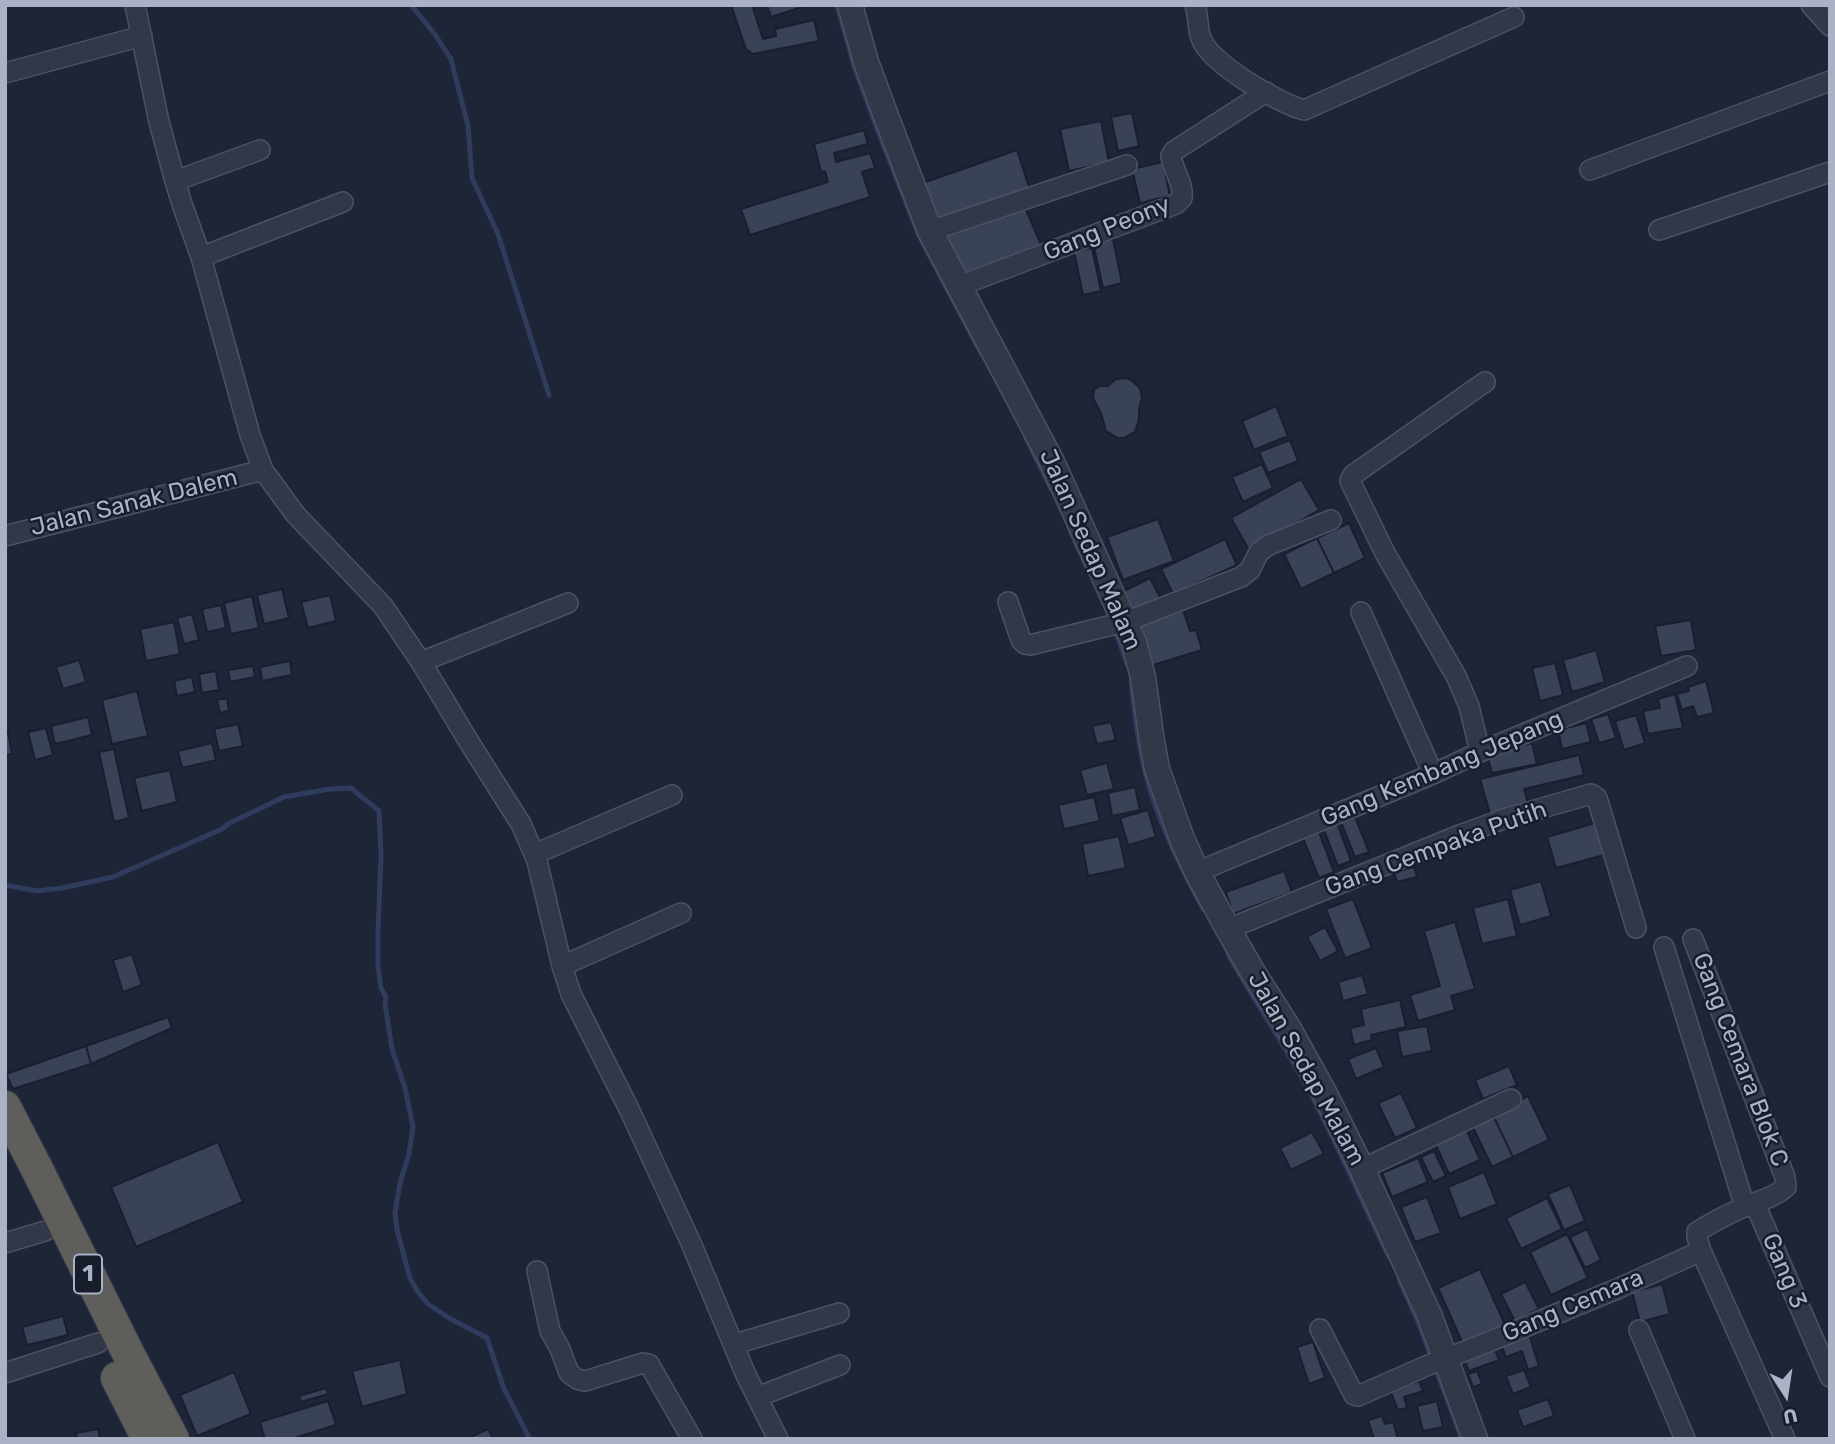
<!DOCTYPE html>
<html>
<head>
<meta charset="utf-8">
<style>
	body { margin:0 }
	#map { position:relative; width:1835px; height:1444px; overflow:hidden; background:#1e2537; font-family:Rubik,sans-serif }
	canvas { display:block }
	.frame { position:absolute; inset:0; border:7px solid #abb2c5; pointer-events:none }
	.north { position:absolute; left:1751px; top:1360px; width:70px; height:70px; -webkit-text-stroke:5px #181d2c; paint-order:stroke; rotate:168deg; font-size:19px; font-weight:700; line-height:28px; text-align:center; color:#abb2c5 }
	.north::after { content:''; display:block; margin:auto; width:24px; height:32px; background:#abb2c5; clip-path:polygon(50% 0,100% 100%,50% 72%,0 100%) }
</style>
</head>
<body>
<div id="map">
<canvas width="1835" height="1444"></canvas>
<div class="frame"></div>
<div class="north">U</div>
</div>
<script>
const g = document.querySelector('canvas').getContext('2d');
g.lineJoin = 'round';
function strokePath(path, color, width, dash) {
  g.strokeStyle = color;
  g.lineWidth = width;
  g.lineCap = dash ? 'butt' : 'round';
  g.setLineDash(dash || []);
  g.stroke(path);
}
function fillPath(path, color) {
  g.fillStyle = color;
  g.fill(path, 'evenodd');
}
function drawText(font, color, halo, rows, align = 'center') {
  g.font = font + ' Rubik,sans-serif';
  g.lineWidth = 5;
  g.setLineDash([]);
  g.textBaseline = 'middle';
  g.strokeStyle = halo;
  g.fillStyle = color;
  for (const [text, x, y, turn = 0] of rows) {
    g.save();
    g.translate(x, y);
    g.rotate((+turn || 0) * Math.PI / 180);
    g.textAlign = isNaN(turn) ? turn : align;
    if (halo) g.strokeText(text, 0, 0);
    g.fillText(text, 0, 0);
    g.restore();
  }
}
strokePath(new Path2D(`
	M411 5 434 33 451 59 468 126 472 178 498 234 549 395
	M837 5 854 66 874 121 919 236 982 355
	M1026 438 1051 489
	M1070 530 1089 572
	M1115 630 1127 664
	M1131 680C1134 712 1138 744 1146 776 1158 822 1180 867 1203 909
	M5 885 37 891 62 888 113 877 222 829 228 824 284 797 330 789 351 788 379 811 381 856 378 932V967L381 988 386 997 385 1004 392 1049 405 1088 413 1127 409 1154 400 1183 395 1213 397 1230 410 1278 418 1292 428 1304 449 1318 487 1338 504 1389 530 1439
	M1228 954C1256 1004 1289 1051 1315 1102 1341 1153 1364 1206 1389 1257
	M1399 1279 1418 1322 1462 1439`), '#2f3c5d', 5);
const building = new Path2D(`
	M731 5H752L763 39 776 36 775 29 814 20 819 41 753 54 746 49Z
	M767 5H804L805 6 771 17Z
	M1132 113 1139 146 1118 151 1111 117Z
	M1101 121 1109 162 1069 171 1060 129Z
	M864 130 868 144 834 153 836 162 870 153 875 168 862 172 870 197 750 235 741 209 828 182 825 171 821 172 814 144Z
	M1017 150 1030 190 931 224 917 185Z
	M1163 162 1170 196 1140 203 1132 169Z
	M1024 205 1043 249 968 277 943 233Z
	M1113 239 1122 283 1103 288 1093 243Z
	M1092 248 1101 291 1083 295 1074 252Z
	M1126 378 1131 380 1140 388 1142 398 1139 409V419L1135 432 1124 438H1118L1106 431 1101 413 1093 398 1094 390 1100 386H1108L1116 379Z
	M1276 406 1288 436 1254 450 1242 421Z
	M1290 440 1298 461 1268 473 1259 452Z
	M1262 464 1273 488 1243 502 1232 477Z
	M1301 479 1319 510 1249 550 1231 518Z
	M1158 519 1174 561 1123 580 1107 537Z
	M1349 523 1365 558 1334 573 1317 538Z
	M1317 538 1334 573 1301 589 1284 554Z
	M1225 539 1237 565 1173 594 1161 569Z
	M1150 578 1162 601 1134 615 1122 592Z
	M282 589 289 618 264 624 257 595Z
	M330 595 336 621 308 628 301 602Z
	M252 596 259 628 231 634 224 603Z
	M221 605 226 628 207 632 202 609Z
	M1183 610 1190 631 1196 630 1202 650 1153 665 1139 623Z
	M192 614 199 640 184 644 177 618Z
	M1691 620 1696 650 1661 656 1655 626Z
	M174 622 180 654 146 661 140 629Z
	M1596 650 1605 682 1572 692 1563 660Z
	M79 660 86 682 63 689 56 667Z
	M290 661 292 675 262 681 260 667Z
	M1555 663 1563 695 1540 701 1532 668Z
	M253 666 255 677 230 682 228 670Z
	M216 671 219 690 202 693 199 674Z
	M192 677 195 692 177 696 174 681Z
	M1706 681 1714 713 1697 717 1693 706 1682 710 1677 694 1689 691 1688 687Z
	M137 691 148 736 112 744 102 700Z
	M1675 694 1683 728 1648 734 1643 711 1660 708 1658 699Z
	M227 698 229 711 220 713 217 700Z
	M1608 714 1616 738 1599 743 1591 719Z
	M1636 715 1645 743 1624 750 1615 721Z
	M88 717 92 735 55 744 51 726Z
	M1111 722 1116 740 1097 744 1092 726Z
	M1586 723 1591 742 1562 749 1558 730Z
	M238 724 243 746 219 751 214 729Z
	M46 728 53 755 35 760 28 732Z
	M8 732 12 754 5 755V733Z
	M212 743 216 760 182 768 178 751Z
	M1532 743 1537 764 1492 773 1487 755Z
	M114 749 129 818 114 822 99 752Z
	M1579 755 1584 775 1524 789 1529 807 1491 817 1480 779Z
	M1107 763 1114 789 1087 795 1080 770Z
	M170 770 177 802 142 811 134 778Z
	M1135 787 1140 810 1112 816 1108 793Z
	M1094 797 1100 821 1064 829 1058 805Z
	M1148 810 1156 837 1128 845 1120 818Z
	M1355 817 1369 852 1355 857 1341 822Z
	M1336 820 1351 861 1338 866 1322 825Z
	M1595 823 1604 855 1556 868 1547 837Z
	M1317 827 1334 872 1319 878 1301 833Z
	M1119 836 1126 868 1088 876 1082 844Z
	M1414 867 1417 877 1397 882 1394 872Z
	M1284 871 1292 892 1233 914 1226 892Z
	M1541 881 1551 916 1520 925 1510 890Z
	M1353 899 1372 948 1345 958 1326 909Z
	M1508 899 1517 936 1482 944 1473 908Z
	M1455 922 1475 989 1451 996 1455 1010 1418 1021 1410 995 1440 986 1424 931Z
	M1325 927 1338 951 1320 961 1307 937Z
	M132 954 142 985 123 992 113 960Z
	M1362 975 1368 994 1343 1001 1338 982Z
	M1400 1000 1406 1027 1371 1035 1372 1040 1354 1045 1350 1028 1364 1025 1361 1009Z
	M168 1017 172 1028 91 1064 86 1046Z
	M1427 1026 1432 1051 1402 1057 1397 1031Z
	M86 1046 91 1064 13 1089 6 1074Z
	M1376 1048 1384 1067 1356 1079 1348 1059Z
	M1509 1066 1517 1085 1483 1099 1475 1080Z
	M1401 1093 1417 1128 1395 1138 1378 1103Z
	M1528 1096 1549 1140 1513 1157 1492 1113Z
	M1492 1113 1513 1157 1492 1167 1471 1123Z
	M1466 1129 1480 1160 1449 1174 1435 1143Z
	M1312 1132 1324 1154 1291 1170 1280 1148Z
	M218 1142 243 1202 136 1247 111 1187Z
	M1434 1151 1446 1176 1433 1182 1421 1157Z
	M1418 1158 1428 1182 1392 1197 1382 1173Z
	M1484 1172 1497 1204 1460 1219 1448 1187Z
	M1570 1185 1585 1221 1564 1230 1548 1194Z
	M1427 1197 1441 1233 1415 1242 1401 1207Z
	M1547 1198 1562 1229 1521 1249 1506 1218Z
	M1587 1229 1601 1260 1585 1268 1570 1237Z
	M1567 1234 1588 1278 1551 1295 1530 1252Z
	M1480 1269 1505 1325 1463 1344 1438 1288Z
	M1525 1282 1539 1309 1515 1321 1501 1294Z
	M1662 1284 1670 1314 1640 1322 1632 1292Z
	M63 1316 68 1335 27 1345 22 1327Z
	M1529 1334 1539 1366 1528 1370 1522 1351 1506 1357 1501 1344Z
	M1313 1342 1325 1378 1309 1384 1297 1347Z
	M1495 1350 1499 1360 1469 1371 1465 1361Z
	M400 1360 407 1394 362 1407 352 1371Z
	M1524 1370 1531 1387 1513 1394 1506 1376Z
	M1477 1371 1482 1384 1473 1387 1468 1374Z
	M234 1372 251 1414 197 1436 180 1395Z
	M1419 1381 1423 1391 1404 1397 1407 1408 1398 1410 1390 1390Z
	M326 1388 328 1394 301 1402 299 1396Z
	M1548 1399 1554 1416 1523 1427 1517 1410Z
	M328 1401 336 1425 291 1439H265L260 1422Z
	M1437 1401 1443 1427 1423 1431 1417 1406Z
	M1382 1416 1385 1424 1393 1422 1398 1439H1374L1368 1420Z
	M98 1429 100 1439H77L76 1433Z
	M488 1429 493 1439H466Z`);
fillPath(building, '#3a4258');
strokePath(building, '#191f2e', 2);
const minor = new Path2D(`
	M135 5 159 122 175 181 182 204 201 257 250 435 263 470 295 514 383 606 421 662 469 742 521 824 537 861 562 966 571 994 629 1109 691 1243 746 1375 778 1439
	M1195 5C1199 17 1197 28 1201 38 1209 63 1278 103 1304 110L1514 17
	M1811 5 1830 26
	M5 73 142 36
	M1590 170 1830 81
	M175 181 260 150
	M1659 230 1830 172
	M930 231 1127 165
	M201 257 343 202
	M959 286 1176 204 1182 198C1184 183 1173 171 1171 156L1174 151 1266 92
	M5 536 263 470
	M1008 602 1021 640 1025 644 1030 645 1125 622 1241 577 1250 570 1259 552 1269 545 1331 520
	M1361 612 1433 774
	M421 662 568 603
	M1480 752 1469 706 1456 676 1385 553 1350 481 1353 475 1485 382
	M535 854 672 795
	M1197 872 1433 774 1480 752 1687 666
	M1228 929 1462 834 1504 819 1591 794 1597 798 1636 928
	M1693 939 1785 1177 1786 1187C1774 1198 1757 1201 1742 1208 1726 1215 1711 1223 1697 1232V1237L1701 1251 1785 1439
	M1664 947 1745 1207
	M562 966 681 913
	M1362 1169 1511 1099
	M1755 1204 1830 1377
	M5 1243 45 1231
	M537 1271 550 1331 560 1349 569 1373 577 1379 585 1381 643 1363 649 1364 692 1439
	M1320 1329 1354 1395 1358 1396 1426 1366 1486 1343 1617 1289 1701 1251
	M1639 1330 1685 1439
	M735 1344 839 1313
	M5 1373 98 1343
	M757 1397 840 1365`);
const tertiary = new Path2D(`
	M850 5 866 62 886 116 930 231 1052 462 1134 643 1143 677 1152 742 1157 769 1182 839 1197 872 1228 929 1254 974 1289 1029 1326 1096 1362 1169 1430 1317 1475 1439`);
const trunk = new Path2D(`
	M5 1107 37 1169 126 1349 173 1439
	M117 1378 148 1439`);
strokePath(minor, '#4c5263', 22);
strokePath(tertiary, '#4c5263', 27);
strokePath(trunk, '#393f4f', 34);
strokePath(minor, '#323847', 19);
strokePath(tertiary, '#323847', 24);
strokePath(trunk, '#5e5e5b', 32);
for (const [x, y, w] of [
	[88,1274,28]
]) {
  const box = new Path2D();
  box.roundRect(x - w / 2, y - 19.5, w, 39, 5);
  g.fillStyle = '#181d2c';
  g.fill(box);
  strokePath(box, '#abb2c5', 2);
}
drawText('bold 23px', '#abb2c5', null, [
	["1",88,1274]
]);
drawText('24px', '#abb2c5', '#181d2c', [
	["Gang Peony",1107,229,-22],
	["Jalan Sanak Dalem",134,503,-14],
	["Jalan Sedap Malam",1090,550,66],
	["Gang Kembang Jepang",1442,769,-23],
	["Gang Cempaka Putih",1436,849,-20],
	["Gang Cemara Blok C",1740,1060,69],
	["Jalan Sedap Malam",1306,1069,61],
	["Gang 3",1784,1271,67],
	["Gang Cemara",1573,1306,-23]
]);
</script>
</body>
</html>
